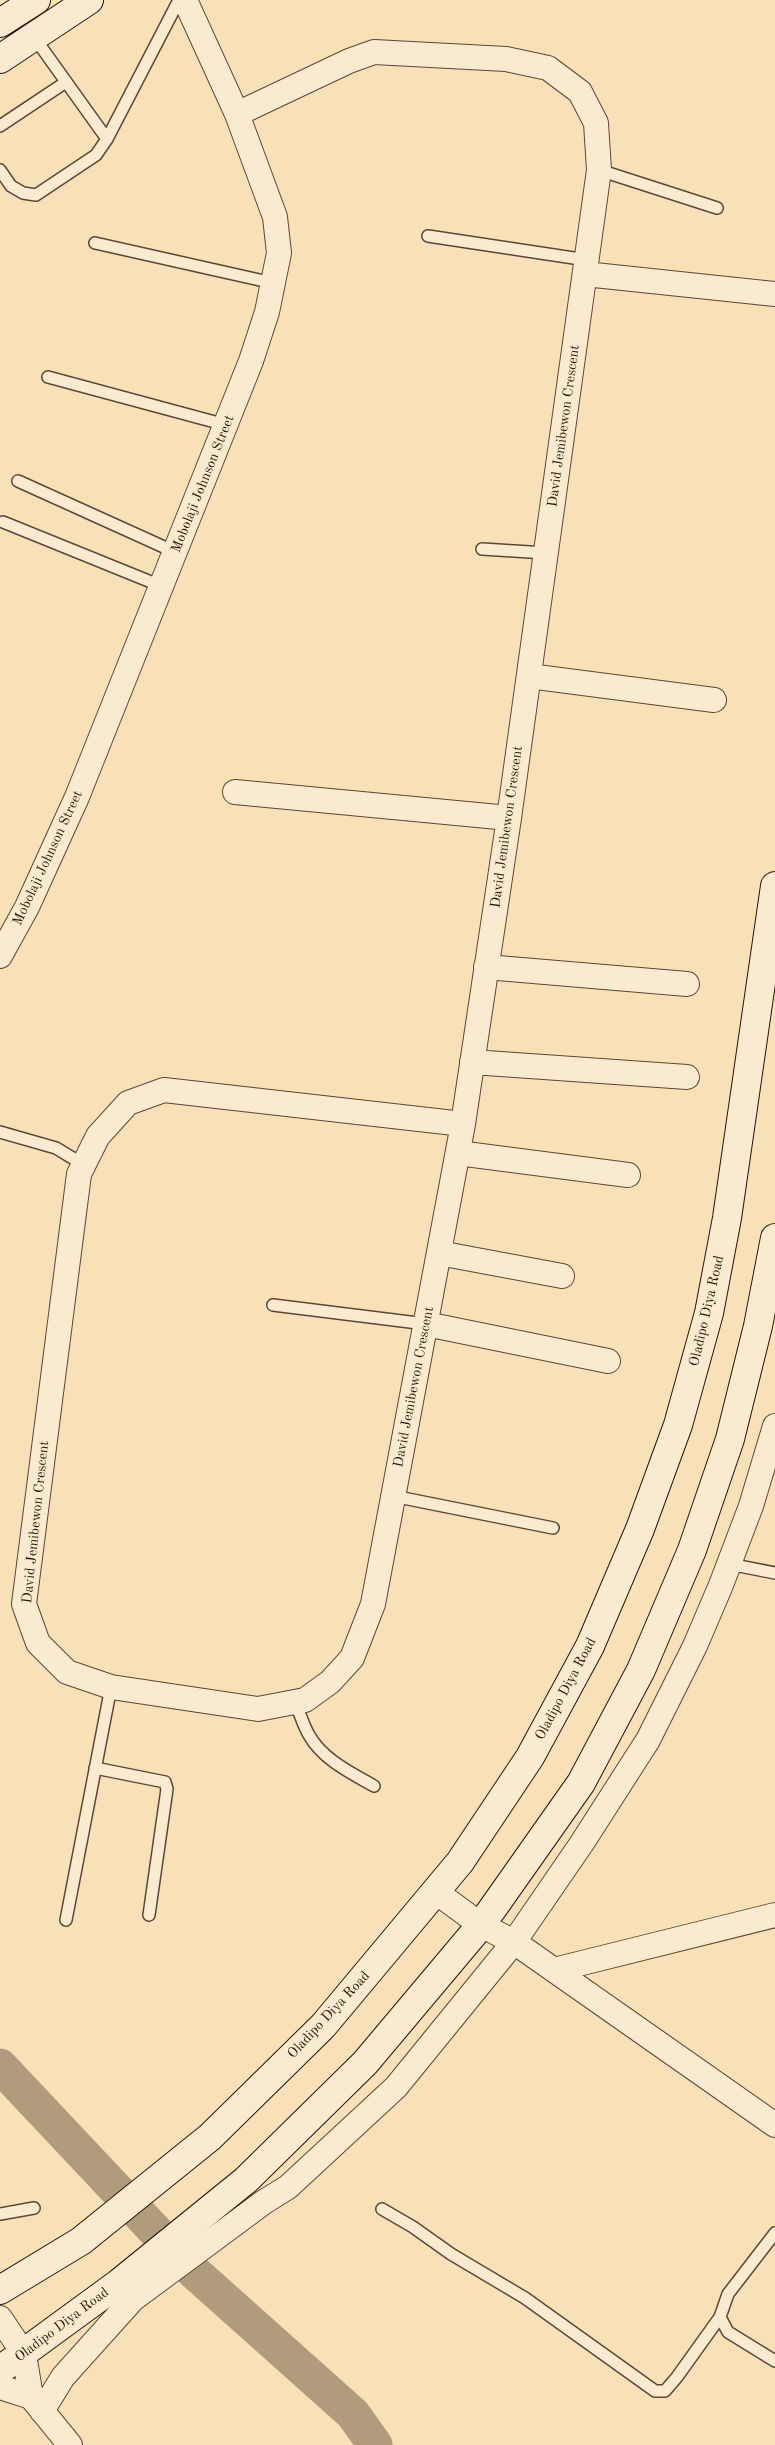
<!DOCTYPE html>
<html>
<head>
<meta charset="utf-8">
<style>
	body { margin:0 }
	canvas { display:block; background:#f8e0b7 }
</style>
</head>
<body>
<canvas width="775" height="2445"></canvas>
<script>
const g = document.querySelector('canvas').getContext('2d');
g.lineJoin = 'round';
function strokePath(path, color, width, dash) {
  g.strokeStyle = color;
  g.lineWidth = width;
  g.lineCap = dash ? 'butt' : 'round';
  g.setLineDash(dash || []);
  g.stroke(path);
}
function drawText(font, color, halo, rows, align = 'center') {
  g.font = font + ' "Old Standard TT",serif';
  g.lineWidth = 4;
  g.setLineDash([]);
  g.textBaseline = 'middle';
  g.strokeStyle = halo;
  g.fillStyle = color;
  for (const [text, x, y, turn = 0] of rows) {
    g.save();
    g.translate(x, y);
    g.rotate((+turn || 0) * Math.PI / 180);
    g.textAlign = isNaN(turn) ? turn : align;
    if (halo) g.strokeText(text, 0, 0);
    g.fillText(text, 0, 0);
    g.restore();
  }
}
strokePath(new Path2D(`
	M0 2066 194 2272 353 2414 375 2445`), '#b19b7d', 35);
const lane = new Path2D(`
	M34 37 107 139
	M0 126 66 82
	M0 170 11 186 23 193 36 195 96 155 107 139 179 0
	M599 170 717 208
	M428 236 587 260
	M95 243 273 283
	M48 377 226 425
	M18 481 175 552
	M3 522 161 586
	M482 549 546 553
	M0 1132 56 1148 84 1165
	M273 1305 426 1324
	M393 1496 553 1528
	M729 1564 775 1573
	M295 1702C300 1713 303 1725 309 1735 322 1759 351 1773 374 1786
	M95 1768 165 1782 167 1789 149 1915
	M66 1920 111 1687
	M382 2209 413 2227 451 2254 525 2298 655 2391H665L677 2377 720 2317
	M0 2214 34 2208
	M775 2233 728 2294 720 2317 728 2332 775 2361`);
const street = new Path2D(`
	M237 114 349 61 374 52 506 59 548 68 580 92 596 123 599 170 509 818 463 1124 373 1604 352 1658 330 1682 305 1700 258 1709 111 1687 67 1672 38 1643 24 1604 79 1174 98 1136 128 1103 164 1090 463 1124
	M585 274 775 294
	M529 676 714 700
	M235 792 509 818
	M0 956 27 907 77 797 251 361 267 312 279 253 275 217 237 114 185 0
	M486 967 687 984
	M472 1062 687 1077
	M458 1153 628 1175
	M439 1253 562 1276
	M426 1324 608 1361
	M436 1892 481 1925 514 1942 775 2125
	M554 1970 775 1915
	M0 2318 24 2354 31 2397 70 2445
	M0 2387 31 2397
	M42 2411 63 2377 133 2299 264 2202 288 2187 396 2087 514 1942 582 1843 648 1740 695 1646 721 1585 751 1506 775 1426`);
const secondary = new Path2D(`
	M0 23 36 0
	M0 59 89 0
	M0 2290 81 2241 210 2137 323 2026 460 1862 530 1757 590 1646 640 1529 678 1425 709 1313 727 1218 775 886
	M0 2370 119 2283 246 2180 365 2063 481 1925 581 1783 641 1670 692 1550 730 1439 758 1326 775 1238`);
strokePath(lane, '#5c4737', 14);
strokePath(street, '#5c4737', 26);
strokePath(secondary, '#28140c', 30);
strokePath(lane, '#faebd0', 11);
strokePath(street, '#faebd0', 24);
strokePath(secondary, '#faebd0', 28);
drawText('14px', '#28140c', '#faebd0', [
	["David Jemibewon Crescent",564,426,-82],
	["Mobolaji Johnson Street",203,484,-68],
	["David Jemibewon Crescent",507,827,-82],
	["Mobolaji Johnson Street",48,858,-65],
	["Oladipo Diya Road",707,1311,-77],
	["David Jemibewon Crescent",414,1387,-79],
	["David Jemibewon Crescent",36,1522,-84],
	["Oladipo Diya Road",566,1689,-62],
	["Oladipo Diya Road",329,2015,-47],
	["Oladipo Diya Road",62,2325,-37]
]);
</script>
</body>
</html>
